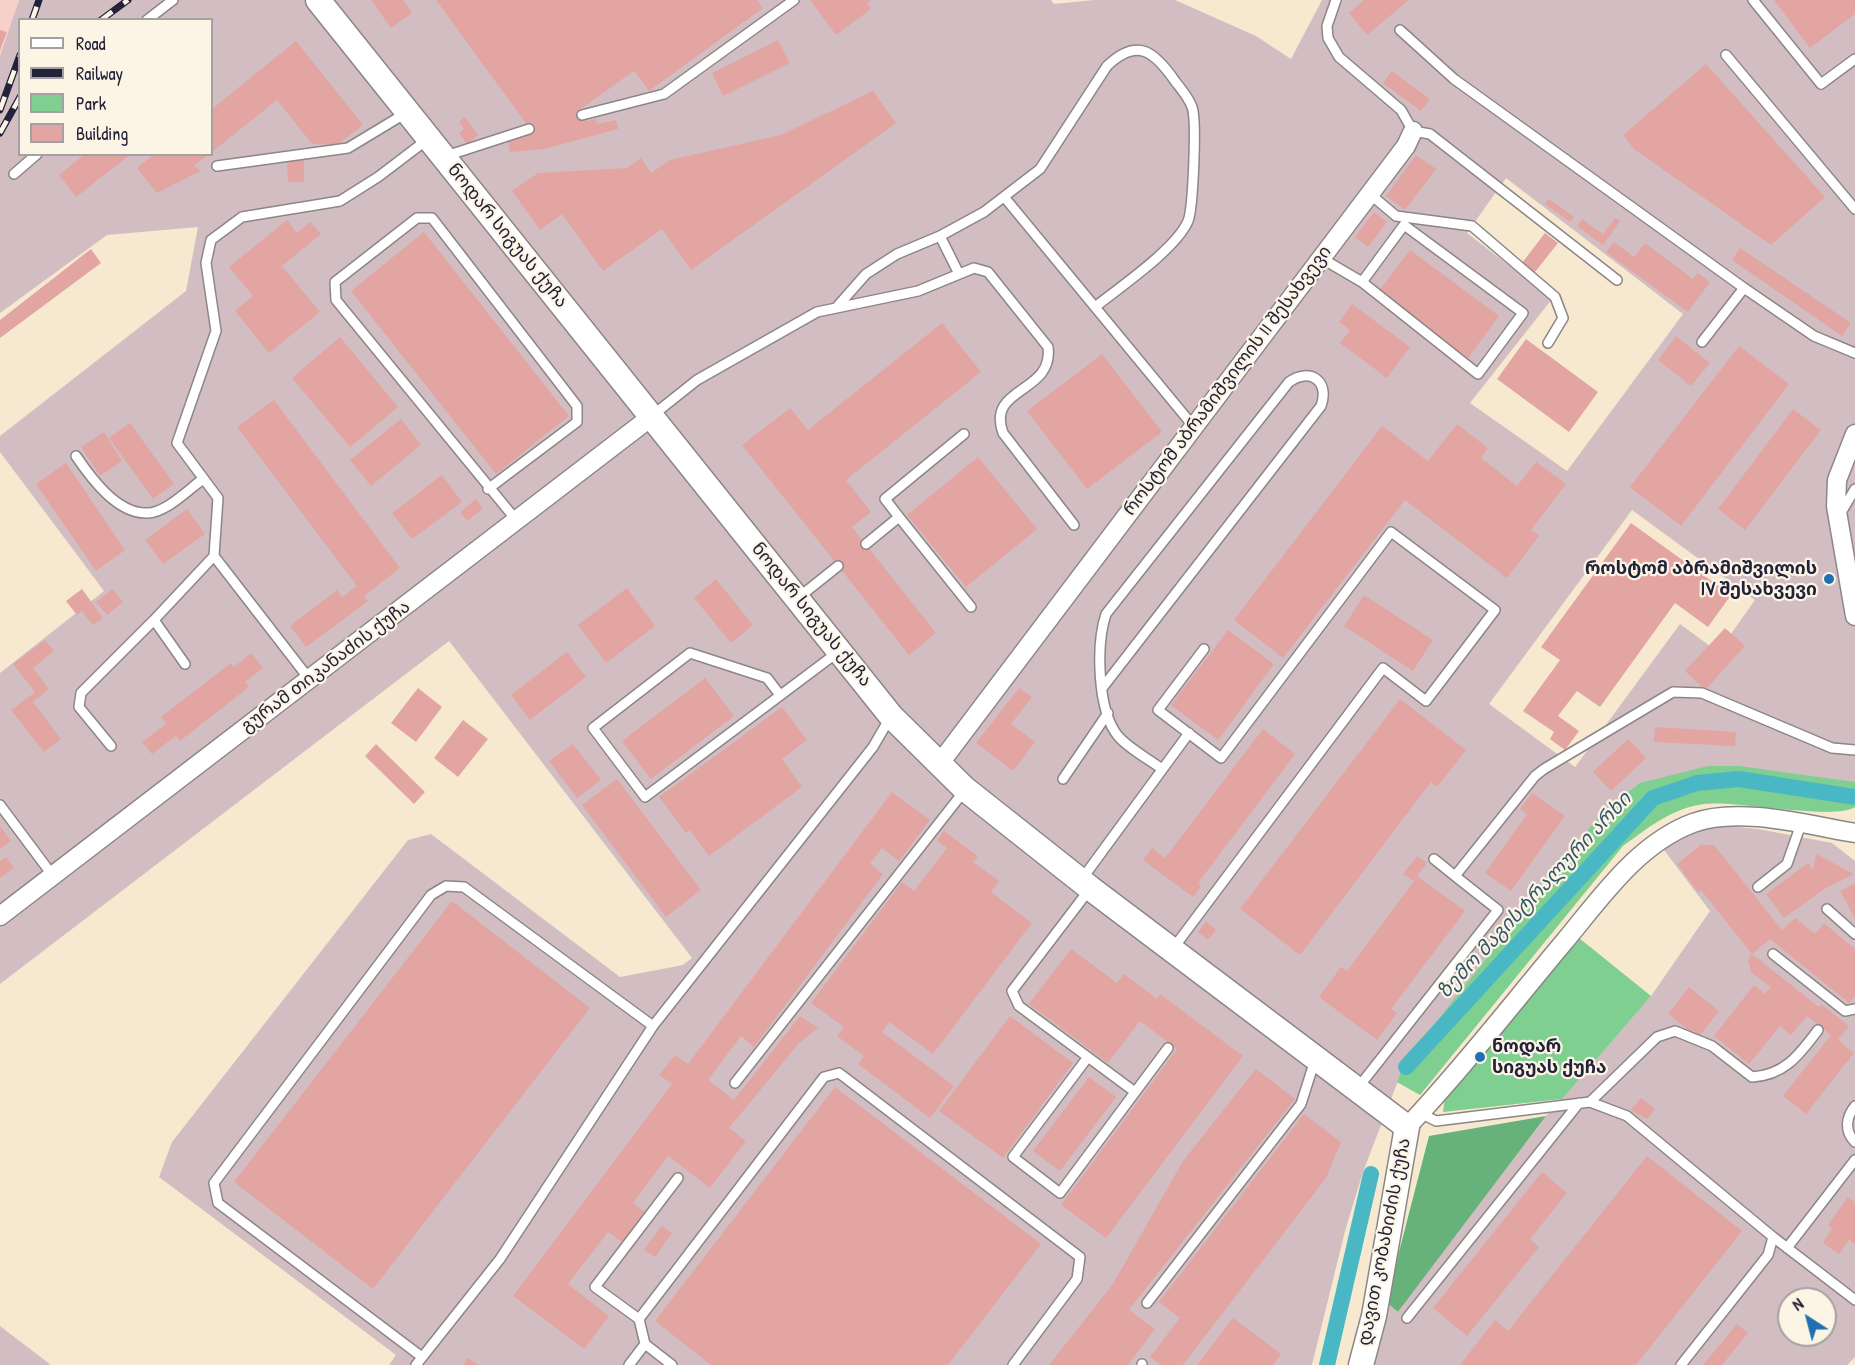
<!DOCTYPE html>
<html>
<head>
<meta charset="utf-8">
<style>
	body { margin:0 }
	#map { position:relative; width:1855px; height:1365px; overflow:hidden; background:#f6e9d0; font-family:"Patrick Hand",sans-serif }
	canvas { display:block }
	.legend { position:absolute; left:18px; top:18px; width:195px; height:138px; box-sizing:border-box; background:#fcf5e5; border:2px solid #a5a1a1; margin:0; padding:8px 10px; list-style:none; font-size:18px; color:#22223b }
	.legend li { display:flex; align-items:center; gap:12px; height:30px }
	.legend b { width:30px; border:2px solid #a5a1a1 }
	.north { position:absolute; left:1777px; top:1287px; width:60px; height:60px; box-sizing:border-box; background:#fcf5e5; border:2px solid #a5a1a1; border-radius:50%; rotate:324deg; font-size:16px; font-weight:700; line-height:24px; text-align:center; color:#22223b }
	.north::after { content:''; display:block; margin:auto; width:21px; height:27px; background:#1f6fb2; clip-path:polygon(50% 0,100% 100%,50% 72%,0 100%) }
</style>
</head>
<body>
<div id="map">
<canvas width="1855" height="1365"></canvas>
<ul class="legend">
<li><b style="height:8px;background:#fff"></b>Road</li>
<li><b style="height:8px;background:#22223b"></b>Railway</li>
<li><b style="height:16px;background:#7fcf90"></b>Park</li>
<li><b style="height:16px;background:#e2a5a2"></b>Building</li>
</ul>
<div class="north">N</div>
</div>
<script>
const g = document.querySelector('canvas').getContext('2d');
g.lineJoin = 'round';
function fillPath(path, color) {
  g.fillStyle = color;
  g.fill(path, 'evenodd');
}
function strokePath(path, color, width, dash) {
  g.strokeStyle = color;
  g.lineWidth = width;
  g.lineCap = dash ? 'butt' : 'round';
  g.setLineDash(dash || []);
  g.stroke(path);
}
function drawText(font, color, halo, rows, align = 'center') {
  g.font = font + ' "Patrick Hand","Noto Sans Georgian",sans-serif';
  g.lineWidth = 4.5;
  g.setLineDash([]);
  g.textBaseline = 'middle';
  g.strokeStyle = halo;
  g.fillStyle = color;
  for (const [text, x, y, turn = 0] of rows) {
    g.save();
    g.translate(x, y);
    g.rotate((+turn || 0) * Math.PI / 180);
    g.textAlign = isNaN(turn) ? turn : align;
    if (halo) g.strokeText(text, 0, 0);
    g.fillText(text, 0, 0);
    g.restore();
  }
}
fillPath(new Path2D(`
	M0 0H19L0 56Z`), '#f7d0ca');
fillPath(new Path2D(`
	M19 0H1051L1054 4 1094 0H1175L1256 36 1291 59 1322 0H1855V782L1640 783 1406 1060 1363 1172 1345 1231 1312 1365H389L396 1355 159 1177 172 1142 408 840 431 834 620 977 683 965 692 958 449 641 0 984V673L104 591 0 452V436L186 291 198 227 107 235 0 313V56ZM20 20H212V154H20ZM1506 178 1683 314 1567 471 1470 403 1552 299 1467 233ZM1632 510 1755 600 1718 652 1680 624 1575 767 1489 704Z
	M1718 825 1758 829 1832 843 1855 861V1357L1847 1365H1374L1386 1302 1398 1312 1546 1116 1651 996 1710 911 1661 846 1685 833ZM1789 1299H1825V1335H1789Z
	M0 1326 51 1365H0Z`), '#d2bec2');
fillPath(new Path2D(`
	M1708 766H1739L1855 782V807C1835 821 1737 800 1704 804 1672 808 1648 828 1623 846L1420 1095 1397 1082 1406 1060 1603 811 1640 783Z
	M1579 938 1651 996 1562 1099 1443 1112 1445 1096Z`), '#7fcf90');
fillPath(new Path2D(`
	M1546 1116 1398 1312 1386 1302 1429 1136Z`), '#67b27a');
strokePath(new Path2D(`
	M1406 1067 1653 798 1697 783 1739 779 1855 797
	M1327 1365 1371 1174`), '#4ab8c4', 16);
fillPath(new Path2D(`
	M371 0H403L412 13 391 28Z
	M436 0H757L763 8 649 91 634 71 578 111 586 121 596 119 597 124 616 120 618 129 544 149 510 152 508 142 533 133Z
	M810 0H871L867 3 871 9 836 35Z
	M1364 0H1409L1367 35 1349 13Z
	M1774 0H1855V14L1810 48Z
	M0 30 7 32 0 50Z
	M778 40 790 63 723 96 712 73Z
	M296 41 363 125 337 145 312 144 277 100 212 152V109Z
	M1706 64 1825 197 1771 245 1634 149 1623 135Z
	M1392 71 1430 99 1421 111 1383 83Z
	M873 91 896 123 691 270 662 229 603 271 562 214 540 230 512 191 538 173 627 168 641 158 651 173 670 160 781 135Z
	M465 117 478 135 467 144 459 133 464 129 459 122Z
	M85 154H131L76 197 59 175Z
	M154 154H209L194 166 201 171 157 193 137 168Z
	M1416 155 1436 169 1405 210 1386 196Z
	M304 160V182H288L287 161Z
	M1549 199 1574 217 1570 222 1545 204Z
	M1374 212 1387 222 1368 247 1355 237Z
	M1615 218 1620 221 1603 245 1577 226 1582 219 1603 234Z
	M287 220 297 233 310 222 321 234 282 266 320 312 269 353 235 311 253 296 229 267Z
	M424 232 569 416 496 474 351 291Z
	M1545 233 1558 243 1535 272 1522 263Z
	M1614 242 1634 257 1645 243 1693 279 1698 273 1710 282 1688 312 1606 252Z
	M1740 248 1851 323 1842 336 1732 260Z
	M91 249 101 263 0 338V320Z
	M1410 250 1499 316 1468 358 1379 291Z
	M1352 304 1410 347 1387 378 1340 343 1350 330 1339 322Z
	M942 323 981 372 846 480 871 512 852 527 936 633 909 655 742 445 790 408 808 430Z
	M1676 336 1710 363 1691 386 1658 360Z
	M340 337 398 407 350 447 292 378Z
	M1526 339 1598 392 1569 432 1497 379Z
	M1739 346 1789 384 1681 526 1630 487Z
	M1102 354 1162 432 1087 489 1027 411Z
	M274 400 400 568 364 596 368 601 306 647 290 626 337 590 342 597 357 586 237 427Z
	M1793 409 1821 430 1745 530 1718 509Z
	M401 419 421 445 371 486 350 460Z
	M130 423 174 484 153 499 109 438Z
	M1457 424 1488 448 1481 458 1517 486 1536 462 1566 484 1531 530 1539 536 1507 578 1405 500 1283 658 1234 620 1382 426 1428 461Z
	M104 432 122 461 100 476 81 447Z
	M978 457 1037 529 966 587 907 515Z
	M66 463 125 550 96 571 36 484Z
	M442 475 462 502 412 539 392 513Z
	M476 499 483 509 467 521 460 512Z
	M187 509 205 534 163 564 145 540Z
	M1631 523 1731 595 1708 627 1675 603 1600 707 1577 691 1558 716 1579 731 1565 750 1550 739 1554 732 1523 711 1560 660 1541 647Z
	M716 579 753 625 731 643 694 598Z
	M627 588 655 626 606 663 578 625Z
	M82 589 103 618 93 625 82 611 77 615 66 601Z
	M113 589 123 602 107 615 96 602Z
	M1364 595 1433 640 1413 671 1344 626Z
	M1725 628 1745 646 1705 690 1685 671Z
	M1228 630 1274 664 1218 740 1171 705Z
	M45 640 54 651 33 668 49 689 33 702 61 739 44 752 11 710 35 692 13 664Z
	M567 652 586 677 530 720 511 695Z
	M251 653 263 668 245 682 249 687 180 741 176 736 152 754 142 742 166 724 161 717 231 663 234 667Z
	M705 678 734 716 651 779 622 741Z
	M418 688 442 707 416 742 391 723Z
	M1019 688 1032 697 1011 724 1035 742 1013 771 976 743Z
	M1400 699 1466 750 1437 787 1431 782 1300 955 1240 909Z
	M782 707 807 740 782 759 802 787 709 856 690 830 686 833 659 797Z
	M463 720 488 739 458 777 434 758Z
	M1655 727 1736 732 1735 746 1654 742Z
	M1263 729 1295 754 1198 883 1201 886 1193 897 1143 860 1152 848 1165 858Z
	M1628 739 1646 758 1611 791 1593 772Z
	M376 744 425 792 414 804 365 756Z
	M573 744 601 780 577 798 549 761Z
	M617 779 701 890 666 917 582 805Z
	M892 792 930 820 899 861 882 848 870 864 883 874 754 1047 741 1036 708 1080 734 1100 800 1016 818 1028 799 1043 729 1128 746 1141 710 1188 668 1156 633 1203 645 1212 622 1242 608 1232 568 1284 609 1316 584 1349 513 1296 672 1084 659 1075 675 1055 688 1064Z
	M1532 793 1565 816 1511 891 1485 873 1527 814 1520 809Z
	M0 826 11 841 0 849Z
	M944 831 978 856 973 862 999 881 991 892 1032 923 933 1054 889 1022 882 1032 954 1086 930 1118 858 1064 864 1056 837 1036 844 1027 811 1003 902 882 914 891 947 848 937 841Z
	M1701 845H1714L1782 930 1795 918 1815 934 1824 923 1855 949V996L1849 1003 1770 939 1752 954 1701 890 1698 892 1677 864Z
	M1816 854 1854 874 1826 888 1784 918 1766 894 1808 863 1813 870Z
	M1417 856 1427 863 1417 876 1465 911 1391 1009 1397 1013 1377 1040 1319 997 1341 967 1347 971 1414 881 1403 874Z
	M6 857 14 868 0 878V861Z
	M1855 883V919L1840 891Z
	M452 901 590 1008 373 1289 234 1182Z
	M1206 921 1216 930 1208 940 1198 932Z
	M1071 949 1117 983 1124 974 1157 999 1160 994 1243 1056 1106 1238 1061 1205 1177 1049 1140 1021 1108 1063 1029 1004Z
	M1752 954 1819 1007 1821 1004 1849 1026 1838 1040 1854 1053 1806 1114 1783 1096 1831 1035 1807 1016 1791 1035 1780 1026 1749 1064 1714 1036 1754 985 1765 994 1771 987 1751 972 1748 960Z
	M1689 987 1719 1011 1698 1038 1668 1014Z
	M1010 1016 1073 1063 1003 1158 939 1111Z
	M1256 1069 1295 1099 1129 1310 1155 1329 1128 1365H1049L1113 1284 1183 1161Z
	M1089 1077 1116 1097 1060 1171 1033 1151Z
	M835 1087 1041 1244 948 1365H711L655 1321Z
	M1641 1098 1655 1109 1647 1119 1631 1110Z
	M1304 1114 1341 1142 1326 1178 1183 1365H1161L1150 1357 1180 1318 1159 1302Z
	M1647 1156 1742 1231 1636 1365H1460L1495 1320 1508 1331Z
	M1542 1172 1567 1193 1530 1239 1539 1247 1467 1336 1433 1308Z
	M1848 1197 1855 1202V1244L1849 1240 1839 1254 1823 1243 1832 1229 1828 1225Z
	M661 1226 672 1233 655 1257 644 1250Z
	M1233 1318 1281 1354 1273 1365H1197Z
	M1737 1324 1748 1333 1722 1365H1703Z
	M468 1358 478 1365H463Z`), '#e2a5a2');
const lane = new Path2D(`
	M1336 0 1327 26 1328 38 1339 57 1401 110 1413 131 1430 134 1617 280
	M1753 0 1821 84 1855 59
	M147 20 173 0
	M1400 30 1454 79 1744 288 1814 336 1855 353
	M1726 55 1855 209
	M582 115 664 94 794 0
	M446 156 529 129
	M217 166 348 148 406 113
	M14 174 37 154
	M1370 194 1396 216 1472 226 1555 297 1563 318 1548 343
	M1005 198 1194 427
	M940 236 958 272
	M1321 258 1362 282 1478 374 1523 313 1404 225 1362 282
	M836 308 866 274 897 254 940 236 984 212 1040 169 1107 66C1137 37 1154 51 1175 81 1181 89 1189 98 1192 107 1197 120 1193 209 1188 221 1176 249 1120 287 1095 307
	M1702 342 1744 288
	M653 415 697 380 817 312 918 291 974 268 988 272 1048 347C1054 394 986 386 1003 433L1074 525
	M76 456C91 478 117 514 147 513 166 513 189 489 203 479
	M488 489 577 422V406L432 218H417L335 282 336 300 517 521
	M1839 516 1855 489
	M899 517 971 607
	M866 544 899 517 885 499 964 434
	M798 598 838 566
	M185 664 154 620 214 556
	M310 680 214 556 218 498 177 443 216 331 206 263 211 240 242 217 340 201 378 177 428 139
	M1103 687 1321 406C1330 381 1310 367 1289 382L1106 614C1096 644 1097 710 1118 736 1129 749 1149 759 1162 769
	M780 695 767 678 690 653 593 728 645 797 838 652
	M111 746 79 707 81 693 154 620
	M1063 779 1108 713
	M0 805 53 876
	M1434 859 1455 876
	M1082 879 1189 733
	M1758 887 1787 864 1801 824
	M1089 890 1012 991 1019 1006 1135 1092
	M1827 909 1855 934
	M1172 950 1383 668 1426 701 1495 610 1391 532 1221 758 1158 710 1204 649
	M1773 954 1845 1011 1855 1009
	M1088 1057 1013 1157 1060 1193 1168 1048
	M735 1083 965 790
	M1357 1089 1498 910 1455 876 1535 776 1544 769 1673 692 1702 693 1832 748 1855 750
	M1590 1102 1657 1037 1675 1031 1712 1046 1752 1077C1785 1075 1799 1055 1818 1030
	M1855 1106C1846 1117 1844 1131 1855 1142
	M1420 1113 1436 1121 1590 1102 1627 1116 1773 1237 1768 1255 1681 1365
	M1773 1237 1855 1300
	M1787 1248 1855 1160
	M1147 1303 1301 1104 1315 1060
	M1407 1318 1579 1103
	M639 1319 824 1077 839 1073 1080 1257 1077 1279 1013 1365
	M645 1344 672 1365
	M422 1357 218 1203 214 1183 431 895 446 886 464 887 653 1026
	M1142 1364V1365
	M416 1365 500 1259 653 1026 873 747 891 716
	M629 1365 645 1344 639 1319 595 1287 678 1178`);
const street = new Path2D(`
	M1855 434 1837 480 1836 506 1855 616
	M940 763 1406 146 1413 131
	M0 916 651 417
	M1407 1127C1462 1069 1512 1004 1564 942 1600 899 1637 844 1693 823 1738 806 1808 825 1855 833`);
const secondary = new Path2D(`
	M318 0 891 716 965 789 1090 888 1407 1127 1374 1316 1361 1365`);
strokePath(lane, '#8c8686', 12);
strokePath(street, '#8c8686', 21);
strokePath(secondary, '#8c8686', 27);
strokePath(lane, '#fff', 9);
strokePath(street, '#fff', 18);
strokePath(secondary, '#fff', 24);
const rail = new Path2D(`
	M32 20 39 0
	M101 20 128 0
	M0 110 20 55
	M0 133 20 97`);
strokePath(rail, '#22223b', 7);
strokePath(rail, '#fcf5e5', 4.5, [14]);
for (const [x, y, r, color] of [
	[1829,579,6,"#1f6fb2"],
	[1480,1057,6,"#1f6fb2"]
]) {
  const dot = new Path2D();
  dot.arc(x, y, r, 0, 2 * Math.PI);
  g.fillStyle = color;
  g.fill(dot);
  strokePath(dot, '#fcf5e5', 2);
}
drawText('18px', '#22223b', '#fcf5e5', [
	["ნოდარ სიგუას ქუჩა",507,236,51],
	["როსტომ აბრამიშვილის II შესახვევი",1228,381,-53],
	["ნოდარ სიგუას ქუჩა",811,615,51],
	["გურამ თიკანაძის ქუჩა",326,667,-37],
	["დავით კობახიძის ქუჩა",1385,1242,-79]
]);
drawText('bold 18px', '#22223b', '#fcf5e5', [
	["როსტომ აბრამიშვილის",1817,569],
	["IV შესახვევი",1817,590],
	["ნოდარ",1492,1047,"left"],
	["სიგუას ქუჩა",1492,1068,"left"]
], 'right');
drawText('italic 20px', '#30566b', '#fcf5e5', [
	["ზემო მაგისტრალური არხი",1535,896,-47]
]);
</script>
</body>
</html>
